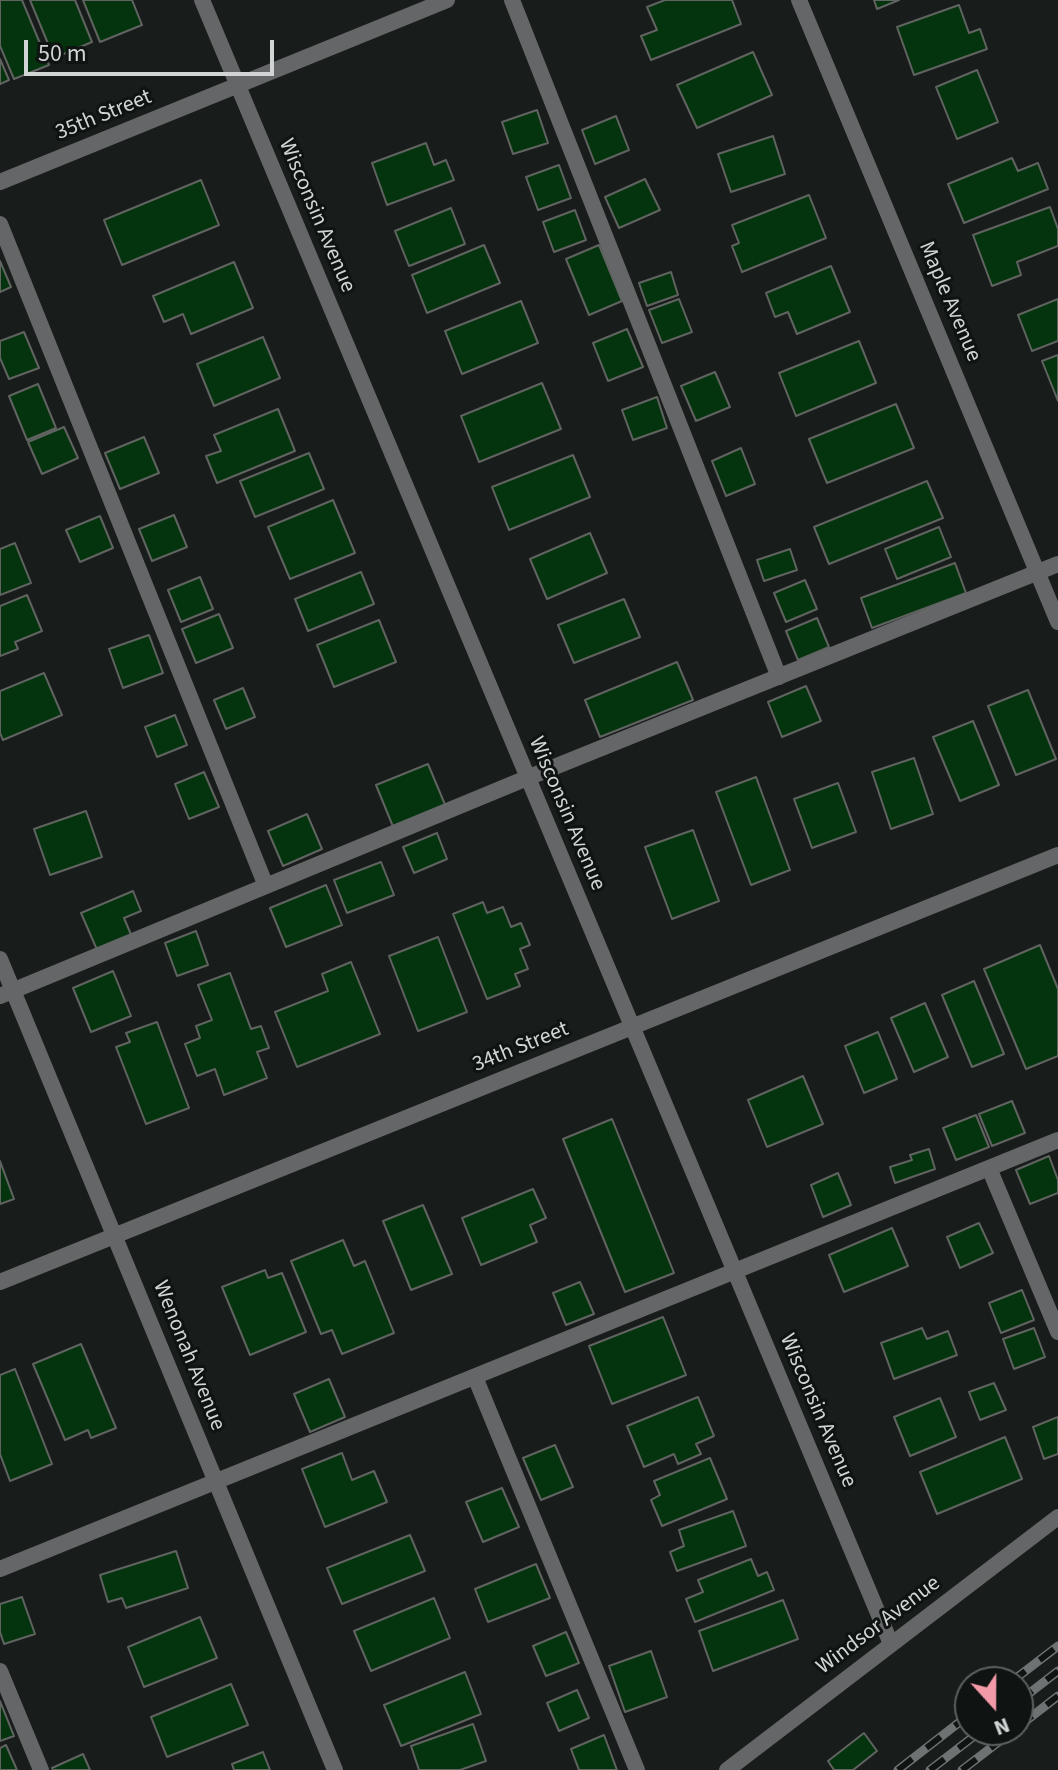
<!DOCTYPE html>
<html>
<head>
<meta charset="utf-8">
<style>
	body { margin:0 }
	#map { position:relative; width:1058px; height:1770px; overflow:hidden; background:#181c1b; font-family:"Source Sans 3",sans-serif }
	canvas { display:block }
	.north { position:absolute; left:954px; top:1666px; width:80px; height:80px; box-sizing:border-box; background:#0f1312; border:2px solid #5d6160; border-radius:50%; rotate:159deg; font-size:22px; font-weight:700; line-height:32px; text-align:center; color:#d2d5d5 }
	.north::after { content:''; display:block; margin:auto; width:28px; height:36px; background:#f39aa8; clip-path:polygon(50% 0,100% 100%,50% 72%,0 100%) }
	.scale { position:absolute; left:24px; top:40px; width:250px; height:36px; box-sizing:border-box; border:4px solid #d2d5d5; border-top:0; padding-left:10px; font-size:24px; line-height:28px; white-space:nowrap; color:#d2d5d5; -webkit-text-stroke:6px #0f1312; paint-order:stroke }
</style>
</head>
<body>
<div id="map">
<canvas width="1058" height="1770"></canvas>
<div class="north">N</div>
<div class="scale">50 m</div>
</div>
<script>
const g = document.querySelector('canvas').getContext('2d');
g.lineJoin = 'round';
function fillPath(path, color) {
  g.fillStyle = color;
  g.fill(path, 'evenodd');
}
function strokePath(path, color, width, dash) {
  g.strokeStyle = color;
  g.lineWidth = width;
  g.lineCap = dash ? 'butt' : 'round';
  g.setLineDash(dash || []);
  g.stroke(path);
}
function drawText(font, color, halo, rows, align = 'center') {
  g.font = font + ' "Source Sans 3",sans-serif';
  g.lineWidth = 6;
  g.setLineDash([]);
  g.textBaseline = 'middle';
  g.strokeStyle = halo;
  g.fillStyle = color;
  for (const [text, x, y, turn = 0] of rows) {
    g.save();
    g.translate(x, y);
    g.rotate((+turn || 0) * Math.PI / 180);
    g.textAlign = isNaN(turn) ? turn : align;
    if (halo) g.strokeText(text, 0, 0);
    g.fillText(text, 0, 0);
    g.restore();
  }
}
const building = new Path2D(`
	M0 0H22L49 65 14 79 0 46Z
	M30 0H75L92 42 54 58Z
	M83 0H132L142 25 100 42Z
	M665 0H732L741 24 651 60 641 36 657 30 647 7Z
	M874 0H899L877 9Z
	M959 5 969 33 980 29 987 49 914 75 897 27Z
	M753 52 772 95 697 128 677 85Z
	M0 59 9 80 0 84Z
	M977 70 998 122 957 139 936 87Z
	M537 110 548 143 513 154 502 122Z
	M616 116 629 150 595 164 582 130Z
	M773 136 785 174 731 192 718 154Z
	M426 143 434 165 446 160 454 180 387 205 372 163Z
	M1012 158 1018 171 1038 163 1048 189 964 223 948 184Z
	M559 165 571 198 538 210 526 177Z
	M645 179 660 210 619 228 605 197Z
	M201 180 219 225 122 265 104 220Z
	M809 195 826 238 742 272 732 246 739 243 732 225Z
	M1050 207 1058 229V246L1017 262 1021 275 992 286 973 235Z
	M451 208 465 244 409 266 395 231Z
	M575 210 586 240 554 252 543 222Z
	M484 245 500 283 427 313 412 275Z
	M599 245 622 301 589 315 566 259Z
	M0 261 11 287 0 292Z
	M234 262 253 308 191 334 183 314 164 322 153 296Z
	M831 266 850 312 797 334 788 312 775 317 766 293Z
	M671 272 678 295 647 306 639 283Z
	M679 299 692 332 662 343 649 310Z
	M1058 299V341L1032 351 1018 315Z
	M521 301 538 343 462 374 445 331Z
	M627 329 643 367 608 381 593 343Z
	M24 332 39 368 9 379 0 358V341Z
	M263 337 280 378 214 406 197 364Z
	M859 341 876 383 796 416 779 373Z
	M1058 355V401L1042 361Z
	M715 372 730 407 696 421 681 386Z
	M542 383 561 429 479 462 461 416Z
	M38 384 56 428 27 440 9 396Z
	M657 397 667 428 633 440 622 410Z
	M896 404 914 448 827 483 809 439Z
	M278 409 295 451 217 483 206 456 221 451 214 435Z
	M64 427 78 458 42 474 28 442Z
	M144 437 159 473 120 489 105 453Z
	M741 448 755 484 726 496 712 461Z
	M309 453 324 489 255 517 240 481Z
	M573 455 590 497 509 530 492 487Z
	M927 481 943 518 829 564 814 527Z
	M333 500 355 553 290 579 268 527Z
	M174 515 187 547 152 561 139 529Z
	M100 516 113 548 80 562 66 530Z
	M939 527 951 557 897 579 885 549Z
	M590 533 607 573 547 599 530 559Z
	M15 543 31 583 0 595V549Z
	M790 549 797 570 764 581 757 560Z
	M955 563 966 593 872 628 861 598Z
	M361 572 374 604 308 631 295 599Z
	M200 577 213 609 181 622 168 590Z
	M805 580 817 609 786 622 774 593Z
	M27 595 42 631 15 642 18 649 0 656V606Z
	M624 599 640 637 574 663 558 625Z
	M219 614 233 648 196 663 182 629Z
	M817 618 829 647 798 660 786 631Z
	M379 620 396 662 334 687 317 645Z
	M149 635 163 673 123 688 109 649Z
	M677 662 693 700 600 737 585 700Z
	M44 673 62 715 3 740 0 733V691Z
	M806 686 821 721 782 737 768 702Z
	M243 688 255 717 226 729 214 700Z
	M1028 690 1056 759 1016 775 988 706Z
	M175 715 187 745 157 757 145 727Z
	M973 721 999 785 960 801 933 737Z
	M914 758 933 814 891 829 872 772Z
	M428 764 446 807 394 829 376 785Z
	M204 772 219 807 189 819 175 784Z
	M756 777 790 870 751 885 716 792Z
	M838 783 856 832 812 848 794 799Z
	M86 811 102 857 50 875 34 829Z
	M307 814 322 849 283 866 268 831Z
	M693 830 719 901 672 919 645 847Z
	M437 833 447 859 414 873 403 847Z
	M381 862 394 895 347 913 334 880Z
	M326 885 342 925 286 947 270 908Z
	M133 891 141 911 124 918 132 937 98 952 81 913Z
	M483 902 487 913 503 907 511 927 521 923 530 945 520 949 528 969 515 974 520 986 487 999 453 914Z
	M196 931 208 965 177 976 165 943Z
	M438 937 467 1012 418 1031 389 956Z
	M1040 945 1058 989V1056L1026 1069 984 969Z
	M351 962 380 1034 297 1067 275 1012 328 991 322 974Z
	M113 971 131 1016 91 1032 73 988Z
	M230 973 251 1029 261 1026 269 1048 257 1052 267 1078 224 1095 215 1069 197 1076 185 1044 200 1038 196 1026 212 1020 198 985Z
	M974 981 1004 1054 972 1067 942 995Z
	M925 1003 948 1057 914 1072 891 1018Z
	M157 1022 189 1108 146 1124 116 1047 130 1042 126 1033Z
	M878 1032 897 1079 864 1093 845 1046Z
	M803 1076 823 1124 767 1147 748 1100Z
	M1012 1101 1025 1133 992 1146 979 1114Z
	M976 1115 989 1147 956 1160 943 1128Z
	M612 1119 674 1273 625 1292 563 1139Z
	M929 1149 935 1169 895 1183 890 1167 912 1160 910 1155Z
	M1049 1156 1058 1180V1193L1030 1204 1016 1170Z
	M0 1161 14 1199 0 1204Z
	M838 1173 851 1205 823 1217 811 1185Z
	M533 1189 546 1218 530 1225 537 1242 481 1265 462 1218Z
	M423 1205 452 1274 411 1290 383 1221Z
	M979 1223 993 1253 960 1268 947 1237Z
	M892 1228 908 1266 844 1292 829 1255Z
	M343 1240 354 1266 365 1261 394 1333 342 1354 332 1330 321 1334 291 1261Z
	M265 1270 268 1278 282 1273 306 1332 250 1355 222 1287Z
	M580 1282 594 1314 566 1325 553 1293Z
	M1022 1290 1034 1320 1001 1333 989 1303Z
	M663 1317 686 1375 612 1404 589 1346Z
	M922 1328 927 1339 948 1331 957 1355 894 1379 881 1343Z
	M1034 1328 1045 1357 1014 1369 1003 1339Z
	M81 1344 116 1428 91 1438 88 1430 65 1440 33 1364Z
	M15 1369 52 1464 10 1481 0 1454V1375Z
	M329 1379 345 1417 310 1432 294 1394Z
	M994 1383 1006 1410 980 1420 969 1392Z
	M698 1397 714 1436 696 1444 701 1454 678 1464 674 1454 644 1467 627 1426Z
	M940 1398 956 1437 910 1456 894 1417Z
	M1058 1417V1454L1044 1459 1033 1427Z
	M1005 1437 1022 1479 937 1514 920 1472Z
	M555 1445 573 1487 541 1500 523 1458Z
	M342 1453 352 1480 374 1471 387 1502 325 1527 302 1469Z
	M710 1458 727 1499 662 1526 651 1500 660 1495 654 1481Z
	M502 1488 519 1527 483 1542 466 1502Z
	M733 1511 746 1546 677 1571 670 1552 684 1546 679 1530Z
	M410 1535 425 1571 342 1604 327 1568Z
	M176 1551 188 1588 126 1608 122 1598 108 1602 100 1575Z
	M751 1559 758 1576 767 1572 774 1590 695 1622 686 1599 703 1592 698 1580Z
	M536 1564 550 1598 488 1622 475 1589Z
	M22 1597 35 1634 4 1644 0 1632V1604Z
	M434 1598 450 1638 371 1671 354 1631Z
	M783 1600 798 1639 713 1671 699 1631Z
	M200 1617 217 1658 144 1687 128 1647Z
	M566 1632 579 1663 546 1676 533 1646Z
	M651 1651 667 1697 625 1712 609 1666Z
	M465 1672 481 1714 401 1746 384 1705Z
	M231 1684 248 1725 167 1757 151 1717Z
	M577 1690 589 1718 559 1731 547 1703Z
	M0 1701 14 1736 0 1741Z
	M473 1724 486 1761 460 1770H419L411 1746Z
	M864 1733 877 1751 853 1770H834L828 1761Z
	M604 1735 617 1770H579L571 1749Z
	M6 1745 17 1770H0V1748Z
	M263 1752 270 1770H234L232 1764Z
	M83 1754 90 1770H53L52 1768Z`);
fillPath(building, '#04340e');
strokePath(building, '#606360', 2);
strokePath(new Path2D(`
	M512 0 779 677
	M0 224 266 886
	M0 996 527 778 1058 564
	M989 1168 1058 1332
	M475 1377 637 1770
	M0 1569 1058 1140
	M0 1671 41 1770`), '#646667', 16);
strokePath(new Path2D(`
	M202 0 891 1644
	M799 0 1058 622
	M0 182 447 0
	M0 959 335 1770
	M0 1282 1058 855
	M727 1770 1058 1517`), '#646667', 16);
const rail = new Path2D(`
	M1011 1682 1058 1646
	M1018 1702 1058 1671
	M1018 1727 1058 1696
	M898 1770 970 1714
	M930 1770 982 1730
	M962 1770 1014 1730`);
strokePath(rail, '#6f7272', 9);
strokePath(rail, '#0f1312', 6, [18]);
drawText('22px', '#d2d5d5', '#0f1312', [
	["35th Street",104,116,-22],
	["Wisconsin Avenue",316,216,67],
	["Maple Avenue",949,302,67],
	["Wisconsin Avenue",566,814,67],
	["34th Street",521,1048,-22],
	["Wenonah Avenue",188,1356,68],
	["Wisconsin Avenue",817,1411,67],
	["Windsor Avenue",879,1626,-37]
]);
</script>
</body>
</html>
